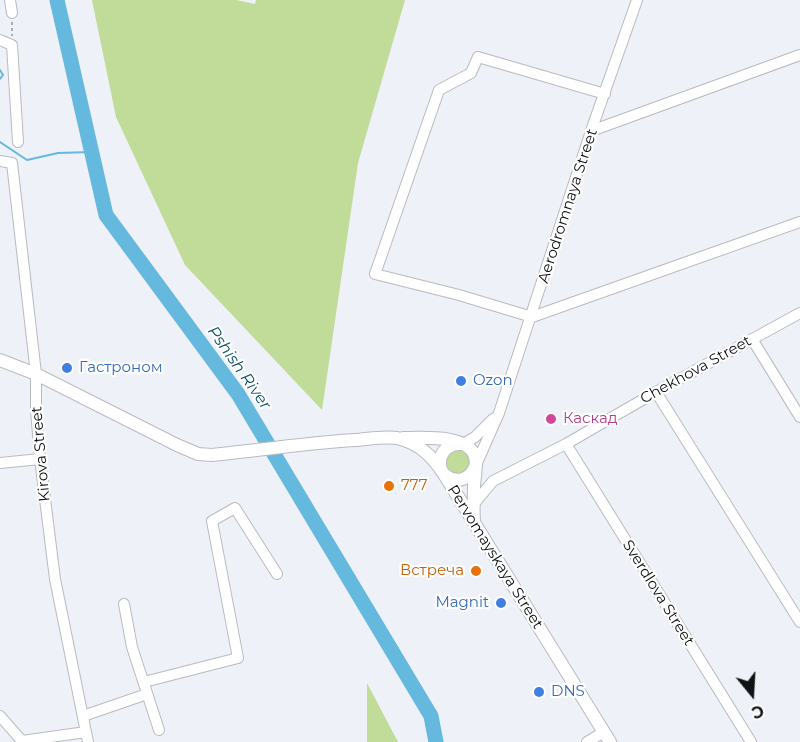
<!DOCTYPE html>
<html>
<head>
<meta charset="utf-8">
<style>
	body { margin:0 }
	#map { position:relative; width:800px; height:742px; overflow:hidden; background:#eef1f7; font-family:Montserrat,sans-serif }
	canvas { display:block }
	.north { position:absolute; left:722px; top:664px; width:60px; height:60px; -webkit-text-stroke:4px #fefefe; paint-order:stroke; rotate:162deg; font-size:16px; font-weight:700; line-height:24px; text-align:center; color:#101213 }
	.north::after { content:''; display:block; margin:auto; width:21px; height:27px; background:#101213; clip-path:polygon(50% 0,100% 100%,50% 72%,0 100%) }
</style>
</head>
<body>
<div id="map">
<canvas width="800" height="742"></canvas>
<div class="north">С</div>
</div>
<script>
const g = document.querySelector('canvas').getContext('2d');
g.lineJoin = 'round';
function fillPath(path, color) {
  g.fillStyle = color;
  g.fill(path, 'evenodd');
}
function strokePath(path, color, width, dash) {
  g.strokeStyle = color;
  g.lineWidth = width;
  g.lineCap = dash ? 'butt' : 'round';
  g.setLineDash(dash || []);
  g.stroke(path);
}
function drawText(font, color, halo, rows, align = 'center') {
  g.font = font + ' Montserrat,sans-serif';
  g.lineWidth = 4.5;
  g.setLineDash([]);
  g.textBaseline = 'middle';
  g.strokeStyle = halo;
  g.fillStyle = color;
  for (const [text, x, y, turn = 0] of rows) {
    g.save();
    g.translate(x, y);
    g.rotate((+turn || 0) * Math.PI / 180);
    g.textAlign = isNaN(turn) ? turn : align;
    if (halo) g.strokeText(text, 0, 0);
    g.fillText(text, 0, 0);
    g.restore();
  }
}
fillPath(new Path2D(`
	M92 0H236L255 4 256 0H405L358 163 322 410 185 265 116 117Z
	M446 461a12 12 0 1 1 24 0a12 12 0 1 1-24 0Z
	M367 683 398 742H367Z`), '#c1db98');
strokePath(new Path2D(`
	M0 70 3 75 0 79
	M0 142 27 160 58 153 92 152`), '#65b8de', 2);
strokePath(new Path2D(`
	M57 0 106 215 238 394 431 716 436 742`), '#65b8de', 15);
const minor = new Path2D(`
	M10 0 12 13
	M0 40 12 45 18 142
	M605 94 478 57 471 73 439 90 375 274 459 295 532 317 800 222
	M591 131 800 55
	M0 161 12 163 36 374V410L40 459 55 579 88 742
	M752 339 800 417
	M656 392 800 622
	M463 444 475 437 493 419
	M566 444 751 742
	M0 463 40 459
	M476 465 499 413 591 131 637 0
	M473 505 493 481 566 444 656 392 800 313
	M124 604 132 647 159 730
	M144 682 238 658 212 521 235 508 277 574
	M0 716 22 741 86 732
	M83 716 147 694
	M587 742 604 732`);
const major = new Path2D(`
	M0 360 36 374 177 445 198 454 212 455C260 450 307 443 355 440 368 439 385 436 397 438 419 443 432 456 444 474L610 742
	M403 438C422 438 469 434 475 457 477 465 475 476 474 485 474 497 473 510 474 522
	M441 470C437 455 446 443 462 444
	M445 475C457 484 470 480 476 465`);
strokePath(minor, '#b8bbc0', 12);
strokePath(major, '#b8bbc0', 14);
strokePath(new Path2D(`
	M12 22V36`), '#95979b', 1.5, [3, 3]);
strokePath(minor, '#fff', 10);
strokePath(major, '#fff', 12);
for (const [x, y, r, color] of [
	[67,368,6,"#3f7fe0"],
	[461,381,6,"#3f7fe0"],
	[551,419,6,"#d1479c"],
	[389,486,6,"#e8710a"],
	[476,571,6,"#e8710a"],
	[501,603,6,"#3f7fe0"],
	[539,692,6,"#3f7fe0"]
]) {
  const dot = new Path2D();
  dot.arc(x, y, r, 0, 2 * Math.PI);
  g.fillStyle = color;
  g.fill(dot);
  strokePath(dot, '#fefefe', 2);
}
drawText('15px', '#101213', '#fefefe', [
	["Aerodromnaya Street",568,206,-72],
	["Chekhova Street",696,370,-29],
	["Kirova Street",41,454,-95],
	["Pervomayskaya Street",495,557,58],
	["Sverdlova Street",658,593,58]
]);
drawText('15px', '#366cbe', '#fefefe', [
	["Гастроном",79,368],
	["Ozon",473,381],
	["Magnit",489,603,"right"],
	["DNS",551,692]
], 'left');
drawText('15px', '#b23c85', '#fefefe', [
	["Каскад",563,419]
], 'left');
drawText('15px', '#c56008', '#fefefe', [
	["777",401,486],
	["Встреча",464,571,"right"]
], 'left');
drawText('italic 16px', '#0d526c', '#fefefe', [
	["Pshish River",239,368,55]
]);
</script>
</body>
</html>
